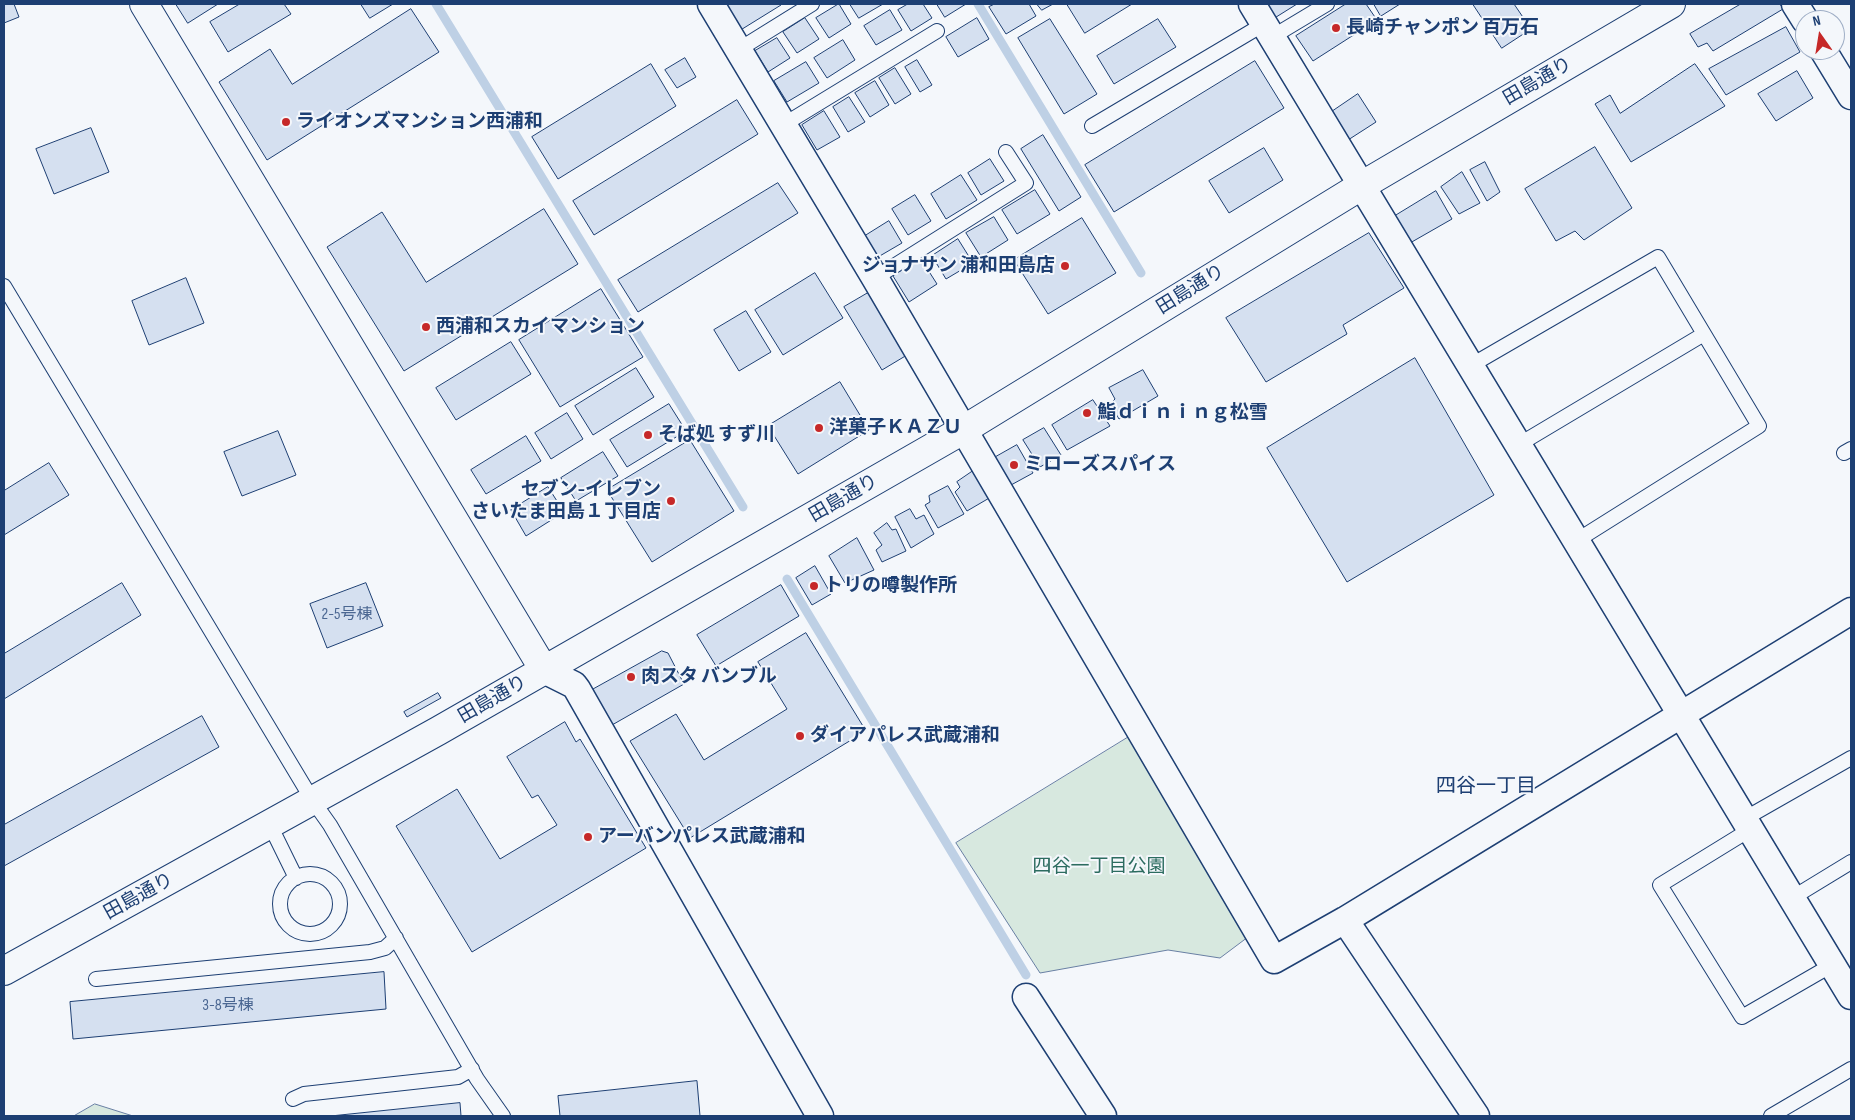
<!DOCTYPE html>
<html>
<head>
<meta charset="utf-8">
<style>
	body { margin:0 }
	#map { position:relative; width:1855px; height:1120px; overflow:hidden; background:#f4f7fb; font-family:"Sofia Sans Condensed",sans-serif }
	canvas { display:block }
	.frame { position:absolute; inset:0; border:5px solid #1d3f73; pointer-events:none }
	.north { position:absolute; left:1795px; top:10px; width:50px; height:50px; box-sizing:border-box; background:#f4f7fb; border:1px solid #9eadc5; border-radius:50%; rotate:347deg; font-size:14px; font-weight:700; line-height:20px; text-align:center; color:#1d3f73 }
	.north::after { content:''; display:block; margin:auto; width:18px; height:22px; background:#c62828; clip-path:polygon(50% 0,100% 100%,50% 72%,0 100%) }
</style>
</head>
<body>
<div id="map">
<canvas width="1855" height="1120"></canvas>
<div class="frame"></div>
<div class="north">N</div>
</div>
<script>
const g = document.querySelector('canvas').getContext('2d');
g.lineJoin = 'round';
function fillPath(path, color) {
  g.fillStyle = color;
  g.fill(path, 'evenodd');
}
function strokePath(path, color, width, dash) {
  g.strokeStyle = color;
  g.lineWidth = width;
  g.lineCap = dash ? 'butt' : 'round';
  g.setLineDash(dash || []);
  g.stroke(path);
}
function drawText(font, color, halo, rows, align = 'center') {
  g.font = font + ' "Sofia Sans Condensed","Noto Sans JP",sans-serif';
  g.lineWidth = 4;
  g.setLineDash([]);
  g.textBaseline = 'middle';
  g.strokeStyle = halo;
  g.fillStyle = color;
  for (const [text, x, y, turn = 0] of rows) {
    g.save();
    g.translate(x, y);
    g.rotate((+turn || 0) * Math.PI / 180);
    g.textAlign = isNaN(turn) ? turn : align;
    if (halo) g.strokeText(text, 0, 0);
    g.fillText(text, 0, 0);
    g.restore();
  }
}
const green = new Path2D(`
	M1132 735 1252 934 1220 958 1168 950 1040 973 956 843Z
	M95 1104 133 1116H74Z`);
fillPath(green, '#d7e8df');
strokePath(green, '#687fa3', 1);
strokePath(new Path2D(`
	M436 4 743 507
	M978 4 1141 273
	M787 579 1026 975`), '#bed0e5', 9);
const building = new Path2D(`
	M4 4H14L19 17 4 23Z
	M176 4H218L188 23Z
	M240 4H284L291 14 228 52 210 22Z
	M361 4H393L370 18Z
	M729 4H780L781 5 739 31 724 7Z
	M839 4 851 24 829 38 816 18Z
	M850 4H883L859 18Z
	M908 4H923L932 18 911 31 898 10Z
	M937 4H966L945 17Z
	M995 4H1029L1036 16 1006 34 989 7Z
	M1037 4H1053L1042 10Z
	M1067 4H1132L1085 33Z
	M1263 4H1297L1273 19Z
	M1346 4H1366L1377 20 1313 61 1296 36Z
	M1374 4H1400L1381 16Z
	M1473 4H1514L1531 29 1502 48Z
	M1741 4H1780L1783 9 1713 51 1707 43 1698 47 1690 34Z
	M411 9 439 52 267 160 219 82 270 49 292 84Z
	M890 10 902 30 876 45 864 26Z
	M805 18 819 39 797 53 783 32Z
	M977 18 989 39 958 57 946 37Z
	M1050 19 1097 94 1064 114 1018 38Z
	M1158 19 1176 47 1114 84 1097 56Z
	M1786 27 1800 52 1726 95 1709 69Z
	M777 38 790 58 768 72 755 51Z
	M843 40 855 60 827 78 814 58Z
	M685 58 696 77 677 88 665 70Z
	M917 60 932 85 920 92 905 67Z
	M1255 61 1284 108 1114 212 1085 165Z
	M806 62 819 83 787 102 774 81Z
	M651 64 676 106 558 179 532 137Z
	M1695 64 1725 106 1631 162 1595 104 1610 95 1620 113Z
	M895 68 911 94 895 104 879 78Z
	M1797 71 1813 98 1776 121 1758 94Z
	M875 81 889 105 870 117 855 93Z
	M1358 94 1376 122 1348 140 1330 113Z
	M849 97 865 122 848 132 833 107Z
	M737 100 758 134 594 235 573 201Z
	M824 111 840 137 817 150 802 125Z
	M91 128 109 172 54 194 36 149Z
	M1043 135 1081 197 1059 211 1021 149Z
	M1595 147 1632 208 1584 240 1575 231 1556 241 1525 189Z
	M1264 148 1283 180 1229 213 1209 181Z
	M990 159 1004 181 981 195 968 173Z
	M1485 162 1500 192 1487 201 1470 170Z
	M1462 172 1480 203 1459 214 1441 187Z
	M961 175 977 200 946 219 931 194Z
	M778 183 798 213 638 312 618 280Z
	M1035 190 1050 214 1017 234 1002 210Z
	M1436 191 1452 219 1410 243 1395 216Z
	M915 195 931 221 908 235 892 209Z
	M544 209 578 264 404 371 327 247 382 212 426 282Z
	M994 217 1008 240 981 257 966 233Z
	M1082 218 1116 273 1048 314 1014 260Z
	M889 221 902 243 878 257 865 236Z
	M1369 233 1404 288 1343 325 1347 334 1266 382 1226 318Z
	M958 239 973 263 946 279 932 256Z
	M921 259 937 284 909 302 893 276Z
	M815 273 843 318 783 355 755 310Z
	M186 278 204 323 149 345 132 301Z
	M601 289 643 357 560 407 519 340Z
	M868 293 907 355 882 370 844 307Z
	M746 311 771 352 739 371 714 330Z
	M511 342 531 374 456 420 436 388Z
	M1415 358 1494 495 1347 582 1267 448Z
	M636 368 654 397 593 435 575 406Z
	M1143 370 1158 396 1119 419 1110 404 1115 399 1109 388Z
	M840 382 869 430 798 474 768 426Z
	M1093 400 1110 426 1067 450 1052 425Z
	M669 404 686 431 627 467 610 440Z
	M567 413 583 439 551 459 535 433Z
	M1044 428 1061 455 1040 467 1023 440Z
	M278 431 296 475 242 496 224 452Z
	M526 436 541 461 486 494 471 470Z
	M690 440 734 511 652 562 607 490Z
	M1017 445 1033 473 1011 485 994 458Z
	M603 452 618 476 576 501 561 478Z
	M49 463 69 495 4 535V491Z
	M976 469 991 497 967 511 955 492 960 487 957 482Z
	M948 486 964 514 938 528 925 505 930 502 929 496Z
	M548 487 564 512 526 536 511 510Z
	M910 509 916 519 924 515 934 534 911 548 895 517Z
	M887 523 892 530 896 529 906 551 882 562 876 550 882 545 874 533Z
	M857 538 874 570 845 583 829 556Z
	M815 566 831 594 812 605 796 578Z
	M122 583 141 615 4 699V654Z
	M366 583 383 626 327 648 310 604Z
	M781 585 799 616 716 666 697 635Z
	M806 633 866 731 690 838 630 741 676 714 704 760 787 709 758 662Z
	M662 651 668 653 684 684 612 725 592 690Z
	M438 693 441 698 407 717 404 712Z
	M202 716 219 747 4 866V825Z
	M565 722 576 742 580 739 646 848 472 952 396 826 457 789 500 859 557 825 538 795 532 798 507 757Z
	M384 972 386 1009 73 1039 70 1002Z
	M697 1081 700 1116H560L558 1096Z
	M460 1103 461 1116H331Z`);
fillPath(building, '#d5e0f0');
strokePath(building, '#1d3f73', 1);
const lane = new Path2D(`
	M1272 37 1327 4
	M738 50 812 4
	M783 125 937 31
	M1092 126 1264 24
	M875 278 1026 183 1006 152
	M4 286 313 801 330 825 477 1079 503 1116
	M1470 366 1658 257 1759 426 1576 541
	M1518 445 1704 334
	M1844 453 1851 449
	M1744 819 1851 758
	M270 825 296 878
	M1751 829 1660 885 1742 1017 1832 965
	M280 904a30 30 0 1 1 60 0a30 30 0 1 1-60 0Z
	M1792 898 1851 862
	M96 979 370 952 385 948 396 938
	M293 1099 304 1094 458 1077 472 1069
	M1771 1116 1851 1069`);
const street = new Path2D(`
	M711 4 875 278 1274 960 1345 920 1851 611
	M1252 4 1851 996
	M1795 4 1805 20
	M1823 50 1851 96
	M544 670 574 685 577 689 820 1116
	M1345 920 1476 1116
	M1026 997 1103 1116`);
const secondary = new Path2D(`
	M144 4 544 670
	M4 971 438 731 963 430 1361 186 1671 4`);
strokePath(lane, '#1d3f73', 16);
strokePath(street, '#1d3f73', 29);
strokePath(secondary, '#1d3f73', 30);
strokePath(lane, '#f4f7fb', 14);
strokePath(street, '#f4f7fb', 26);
strokePath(secondary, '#f4f7fb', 28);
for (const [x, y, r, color] of [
	[1336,28,5,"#c62828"],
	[286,122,5,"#c62828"],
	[1065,266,5,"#c62828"],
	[426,327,5,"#c62828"],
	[1087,413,5,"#c62828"],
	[819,428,5,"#c62828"],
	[648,435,5,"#c62828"],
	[1014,465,5,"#c62828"],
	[671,501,5,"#c62828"],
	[814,586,5,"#c62828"],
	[631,677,5,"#c62828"],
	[800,736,5,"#c62828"],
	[588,837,5,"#c62828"]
]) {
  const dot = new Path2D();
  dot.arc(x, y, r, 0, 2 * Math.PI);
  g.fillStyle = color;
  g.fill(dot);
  strokePath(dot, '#f4f7fb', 2);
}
drawText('16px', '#4b6792', null, [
	["2-5号棟",347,615],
	["3-8号棟",228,1006]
]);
drawText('bold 19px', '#1d3f73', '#f4f7fb', [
	["長崎チャンポン 百万石",1346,28],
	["ライオンズマンション西浦和",296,122],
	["ジョナサン 浦和田島店",1055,266,"right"],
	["西浦和スカイマンション",436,327],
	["鮨ｄｉｎｉｎｇ松雪",1097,413],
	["洋菓子ＫＡＺＵ",829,428],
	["そば処 すず川",658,435],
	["ミローズスパイス",1024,465],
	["セブン-イレブン",661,490,"right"],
	["さいたま田島１丁目店",661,512,"right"],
	["トリの噂製作所",824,586],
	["肉スタ バンブル",641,677],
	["ダイアパレス武蔵浦和",810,736],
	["アーバンパレス武蔵浦和",598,837]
], 'left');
drawText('19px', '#1d3f73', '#f4f7fb', [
	["田島通り",1538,82,-30],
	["田島通り",1191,290,-32],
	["田島通り",844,499,-30],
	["田島通り",493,700,-30],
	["田島通り",139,897,-29]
]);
drawText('19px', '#2c6c60', '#f4f7fb', [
	["四谷一丁目公園",1099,867]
]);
drawText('20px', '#1d3f73', '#f4f7fb', [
	["四谷一丁目",1486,787]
]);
</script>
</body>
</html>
